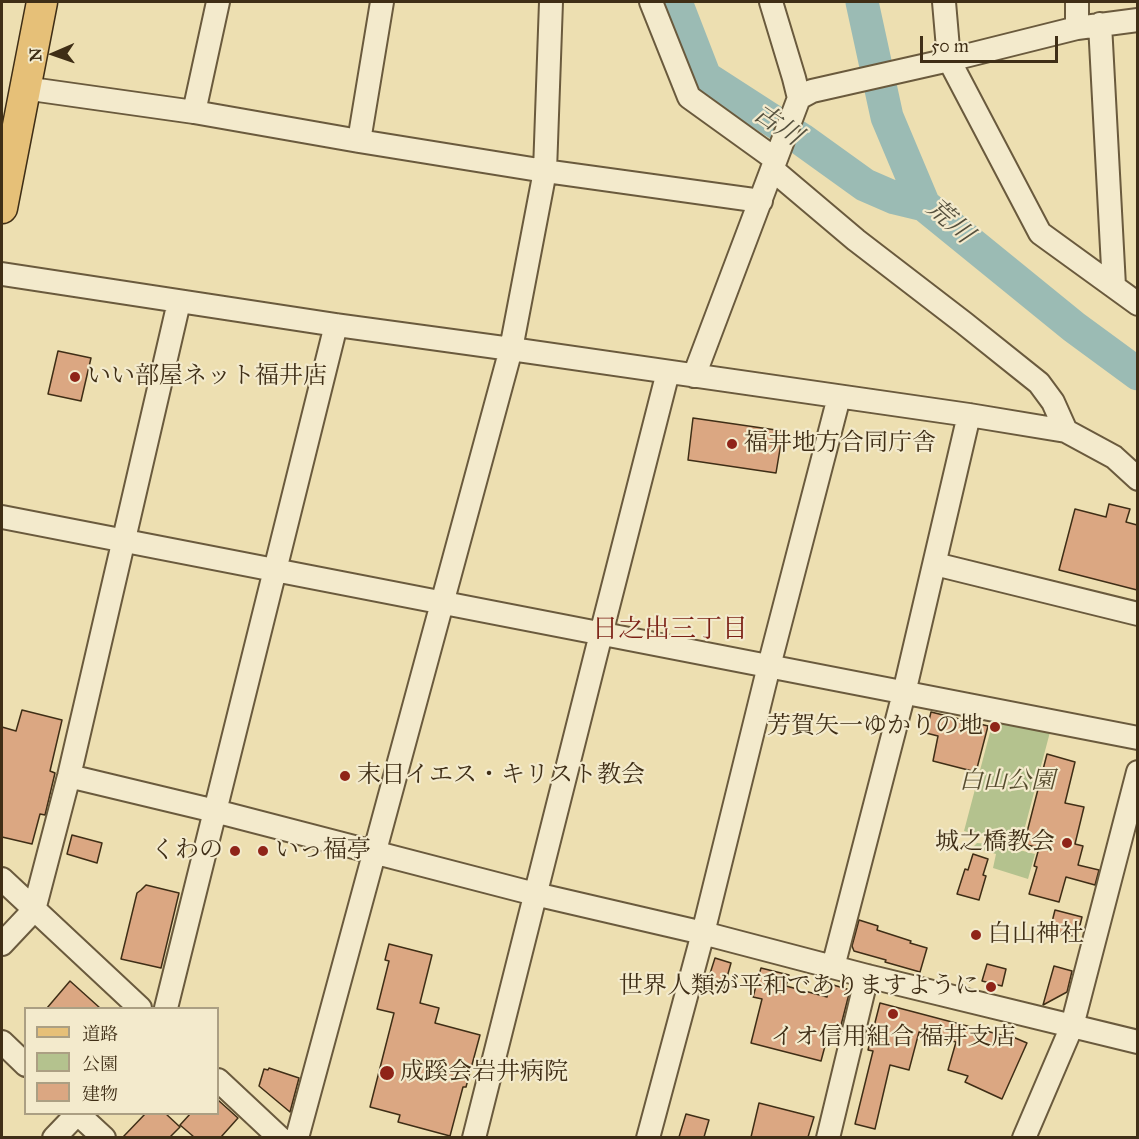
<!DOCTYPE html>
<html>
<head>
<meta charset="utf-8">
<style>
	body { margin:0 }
	#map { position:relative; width:1139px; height:1139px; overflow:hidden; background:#eddfb1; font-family:"IM FELL Great Primer","Noto Serif JP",serif }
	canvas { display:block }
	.frame { position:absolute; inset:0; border:3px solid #3f2e16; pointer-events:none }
	.legend { position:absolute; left:24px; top:1007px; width:195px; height:108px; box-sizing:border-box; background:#f3eacc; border:2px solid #ab9f83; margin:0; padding:8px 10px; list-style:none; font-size:18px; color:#3f2e16 }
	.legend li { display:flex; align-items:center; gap:12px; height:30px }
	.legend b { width:30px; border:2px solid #ab9f83 }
	.north { position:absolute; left:24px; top:24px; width:60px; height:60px; -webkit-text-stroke:4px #f3eacc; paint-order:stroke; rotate:268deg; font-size:16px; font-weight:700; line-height:24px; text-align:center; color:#3f2e16 }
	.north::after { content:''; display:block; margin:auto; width:21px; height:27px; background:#3f2e16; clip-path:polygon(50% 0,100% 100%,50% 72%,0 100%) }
	.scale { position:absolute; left:920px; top:36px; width:138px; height:27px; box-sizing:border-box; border:3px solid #3f2e16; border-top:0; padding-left:8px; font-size:18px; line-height:21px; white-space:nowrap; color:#3f2e16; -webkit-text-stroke:4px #f3eacc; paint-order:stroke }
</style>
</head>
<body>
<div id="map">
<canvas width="1139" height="1139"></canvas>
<div class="frame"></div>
<ul class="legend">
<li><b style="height:8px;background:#e6c078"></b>道路</li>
<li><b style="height:16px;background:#b4c28e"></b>公園</li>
<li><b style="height:16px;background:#dba782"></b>建物</li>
</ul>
<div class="north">N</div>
<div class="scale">50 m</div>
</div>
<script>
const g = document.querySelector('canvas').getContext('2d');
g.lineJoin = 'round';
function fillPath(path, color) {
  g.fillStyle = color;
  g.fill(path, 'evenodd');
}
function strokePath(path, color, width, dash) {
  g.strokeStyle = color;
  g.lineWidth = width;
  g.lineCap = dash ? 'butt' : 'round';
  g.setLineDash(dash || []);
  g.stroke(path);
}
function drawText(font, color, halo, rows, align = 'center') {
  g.font = font + ' "IM FELL Great Primer","Noto Serif JP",serif';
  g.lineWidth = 4.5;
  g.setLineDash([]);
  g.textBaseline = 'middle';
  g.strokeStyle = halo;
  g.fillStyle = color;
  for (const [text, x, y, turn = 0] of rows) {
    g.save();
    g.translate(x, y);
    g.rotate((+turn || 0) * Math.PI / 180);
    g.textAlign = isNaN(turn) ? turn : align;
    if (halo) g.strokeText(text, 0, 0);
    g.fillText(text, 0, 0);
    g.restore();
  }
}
fillPath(new Path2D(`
	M993 721 1050 732 1020 846 964 831Z
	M977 843 1000 845 1035 854 1028 879 993 868 996 854 973 847Z`), '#b4c28e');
strokePath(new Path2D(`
	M676 2 705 77 801 139 865 185 895 198 924 205
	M862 2 887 117 924 205 1074 327 1138 374`), '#9bbbb4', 33);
const building = new Path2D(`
	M58 351 91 358 81 401 48 394Z
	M693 418 783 431 776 473 688 460Z
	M1109 504 1130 509 1126 522 1137 525V590L1059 570 1075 509 1106 517Z
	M22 710 62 720 50 771 55 773 45 815 40 814 32 844 2 837V727L16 731Z
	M931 712 988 726 976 772 933 761 938 736 926 733Z
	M1047 754 1075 762 1065 803 1084 807 1075 844 1083 846 1078 865 1099 870 1095 885 1066 877 1059 902 1029 894 1037 867 1034 866 1039 848 1024 844Z
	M72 835 102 843 97 863 67 854Z
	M973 854 988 859 983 875 986 876 979 900 957 894 965 869 968 870Z
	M146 885 179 893 161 968 121 959 137 893 141 890Z
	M1055 910 1082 917 1077 937 1050 930Z
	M859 920 878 926 877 930 911 941 910 943 927 948 920 972 885 962 886 960 854 951 852 946Z
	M389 944 432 955 420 1003 439 1008 435 1023 480 1035 466 1087H463L450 1136 398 1122 400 1115 370 1107 394 1013 377 1009 389 961 385 960Z
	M715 958 731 963 724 988 707 983Z
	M987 964 1006 969 1002 986 982 981Z
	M1054 966 1072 971 1067 992 1043 1005Z
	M761 968 789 975 786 986 827 997 830 984 850 990 839 1033 829 1031 821 1061 751 1043 762 999 753 997Z
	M70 981 100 1008H47Z
	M880 1003 1005 1036 1006 1034 1027 1043 1002 1099 965 1082 968 1076 948 1070 956 1042 919 1032 909 1070 890 1065 875 1129 855 1124 873 1051 868 1050Z
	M269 1068 299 1078 290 1112 259 1086 264 1069 268 1070Z
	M218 1100 238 1118 221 1137H194L180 1125 191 1113H218Z
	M759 1103 814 1117 808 1137H751Z
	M146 1113H165L180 1127 170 1137H123Z
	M686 1114 709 1120 704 1137H679Z`);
fillPath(building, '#dba782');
strokePath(building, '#3f2e16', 1.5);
const minor = new Path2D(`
	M651 2 689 97 775 159
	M771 2 794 78 799 98
	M944 2 949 60 1040 233 1138 304
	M1100 24 1114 286
	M1077 28V2
	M24 88 194 112 359 141 545 171 761 201
	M194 112 218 2
	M359 141 382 2
	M772 169 856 240 964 323 1039 383 1053 402 1066 431
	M2 274 336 325 511 349 969 415 1066 431 1114 457 1138 479
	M694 376 799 98 812 91 949 60 1077 28 1138 20
	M2 517 1138 738
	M935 564 1138 614
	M69 776 215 811 535 894 703 933 867 976 1138 1042
	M2 879 140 1008
	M2 944 34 910 69 776 179 302
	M833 967 904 693 969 415
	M166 1008 336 325
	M2 1042 26 1065
	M218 1080 280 1138
	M78 1114 104 1138
	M54 1138 77 1114
	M297 1138 511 349 545 171 551 2
	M474 1138 601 634 668 372
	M648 1138 703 933 769 666 839 397
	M828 1138 867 976
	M1024 1138 1072 1026 1138 772`);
const major = new Path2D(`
	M2 208 42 2`);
strokePath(minor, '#6a5a3d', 26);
strokePath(major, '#3f2e16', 33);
strokePath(minor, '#f3eacc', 22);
strokePath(major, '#e6c078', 30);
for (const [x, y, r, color] of [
	[75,377,6,"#8f2418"],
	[732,444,6,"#8f2418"],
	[995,727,6,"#8f2418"],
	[345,776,6,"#8f2418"],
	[1067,843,6,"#8f2418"],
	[235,851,6,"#8f2418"],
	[263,851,6,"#8f2418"],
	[976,935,6,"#8f2418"],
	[991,987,6,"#8f2418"],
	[893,1014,6,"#8f2418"],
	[387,1073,8,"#8f2418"]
]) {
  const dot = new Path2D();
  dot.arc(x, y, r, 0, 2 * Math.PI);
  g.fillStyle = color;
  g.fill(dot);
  strokePath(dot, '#f3eacc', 2);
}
drawText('24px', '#3f2e16', '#f3eacc', [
	["いい部屋ネット福井店",87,377],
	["福井地方合同庁舎",744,444],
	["芳賀矢一ゆかりの地",983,727,"right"],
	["末日イエス・キリスト教会",357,776],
	["城之橋教会",1055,843,"right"],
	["くわの",223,851,"right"],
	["いっ福亭",275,851],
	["白山神社",988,935],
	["世界人類が平和でありますように",979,987,"right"],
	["イオ信用組合 福井支店",893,1038,"center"],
	["成蹊会岩井病院",400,1073]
], 'left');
drawText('italic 24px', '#564c2e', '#f3eacc', [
	["白山公園",1007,782]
]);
drawText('italic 26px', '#56513e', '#f3eacc', [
	["古川",777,126,34],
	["荒川",949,222,42]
]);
drawText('26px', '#7a1f14', '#f3eacc', [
	["日之出三丁目",670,631]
]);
</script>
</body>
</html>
